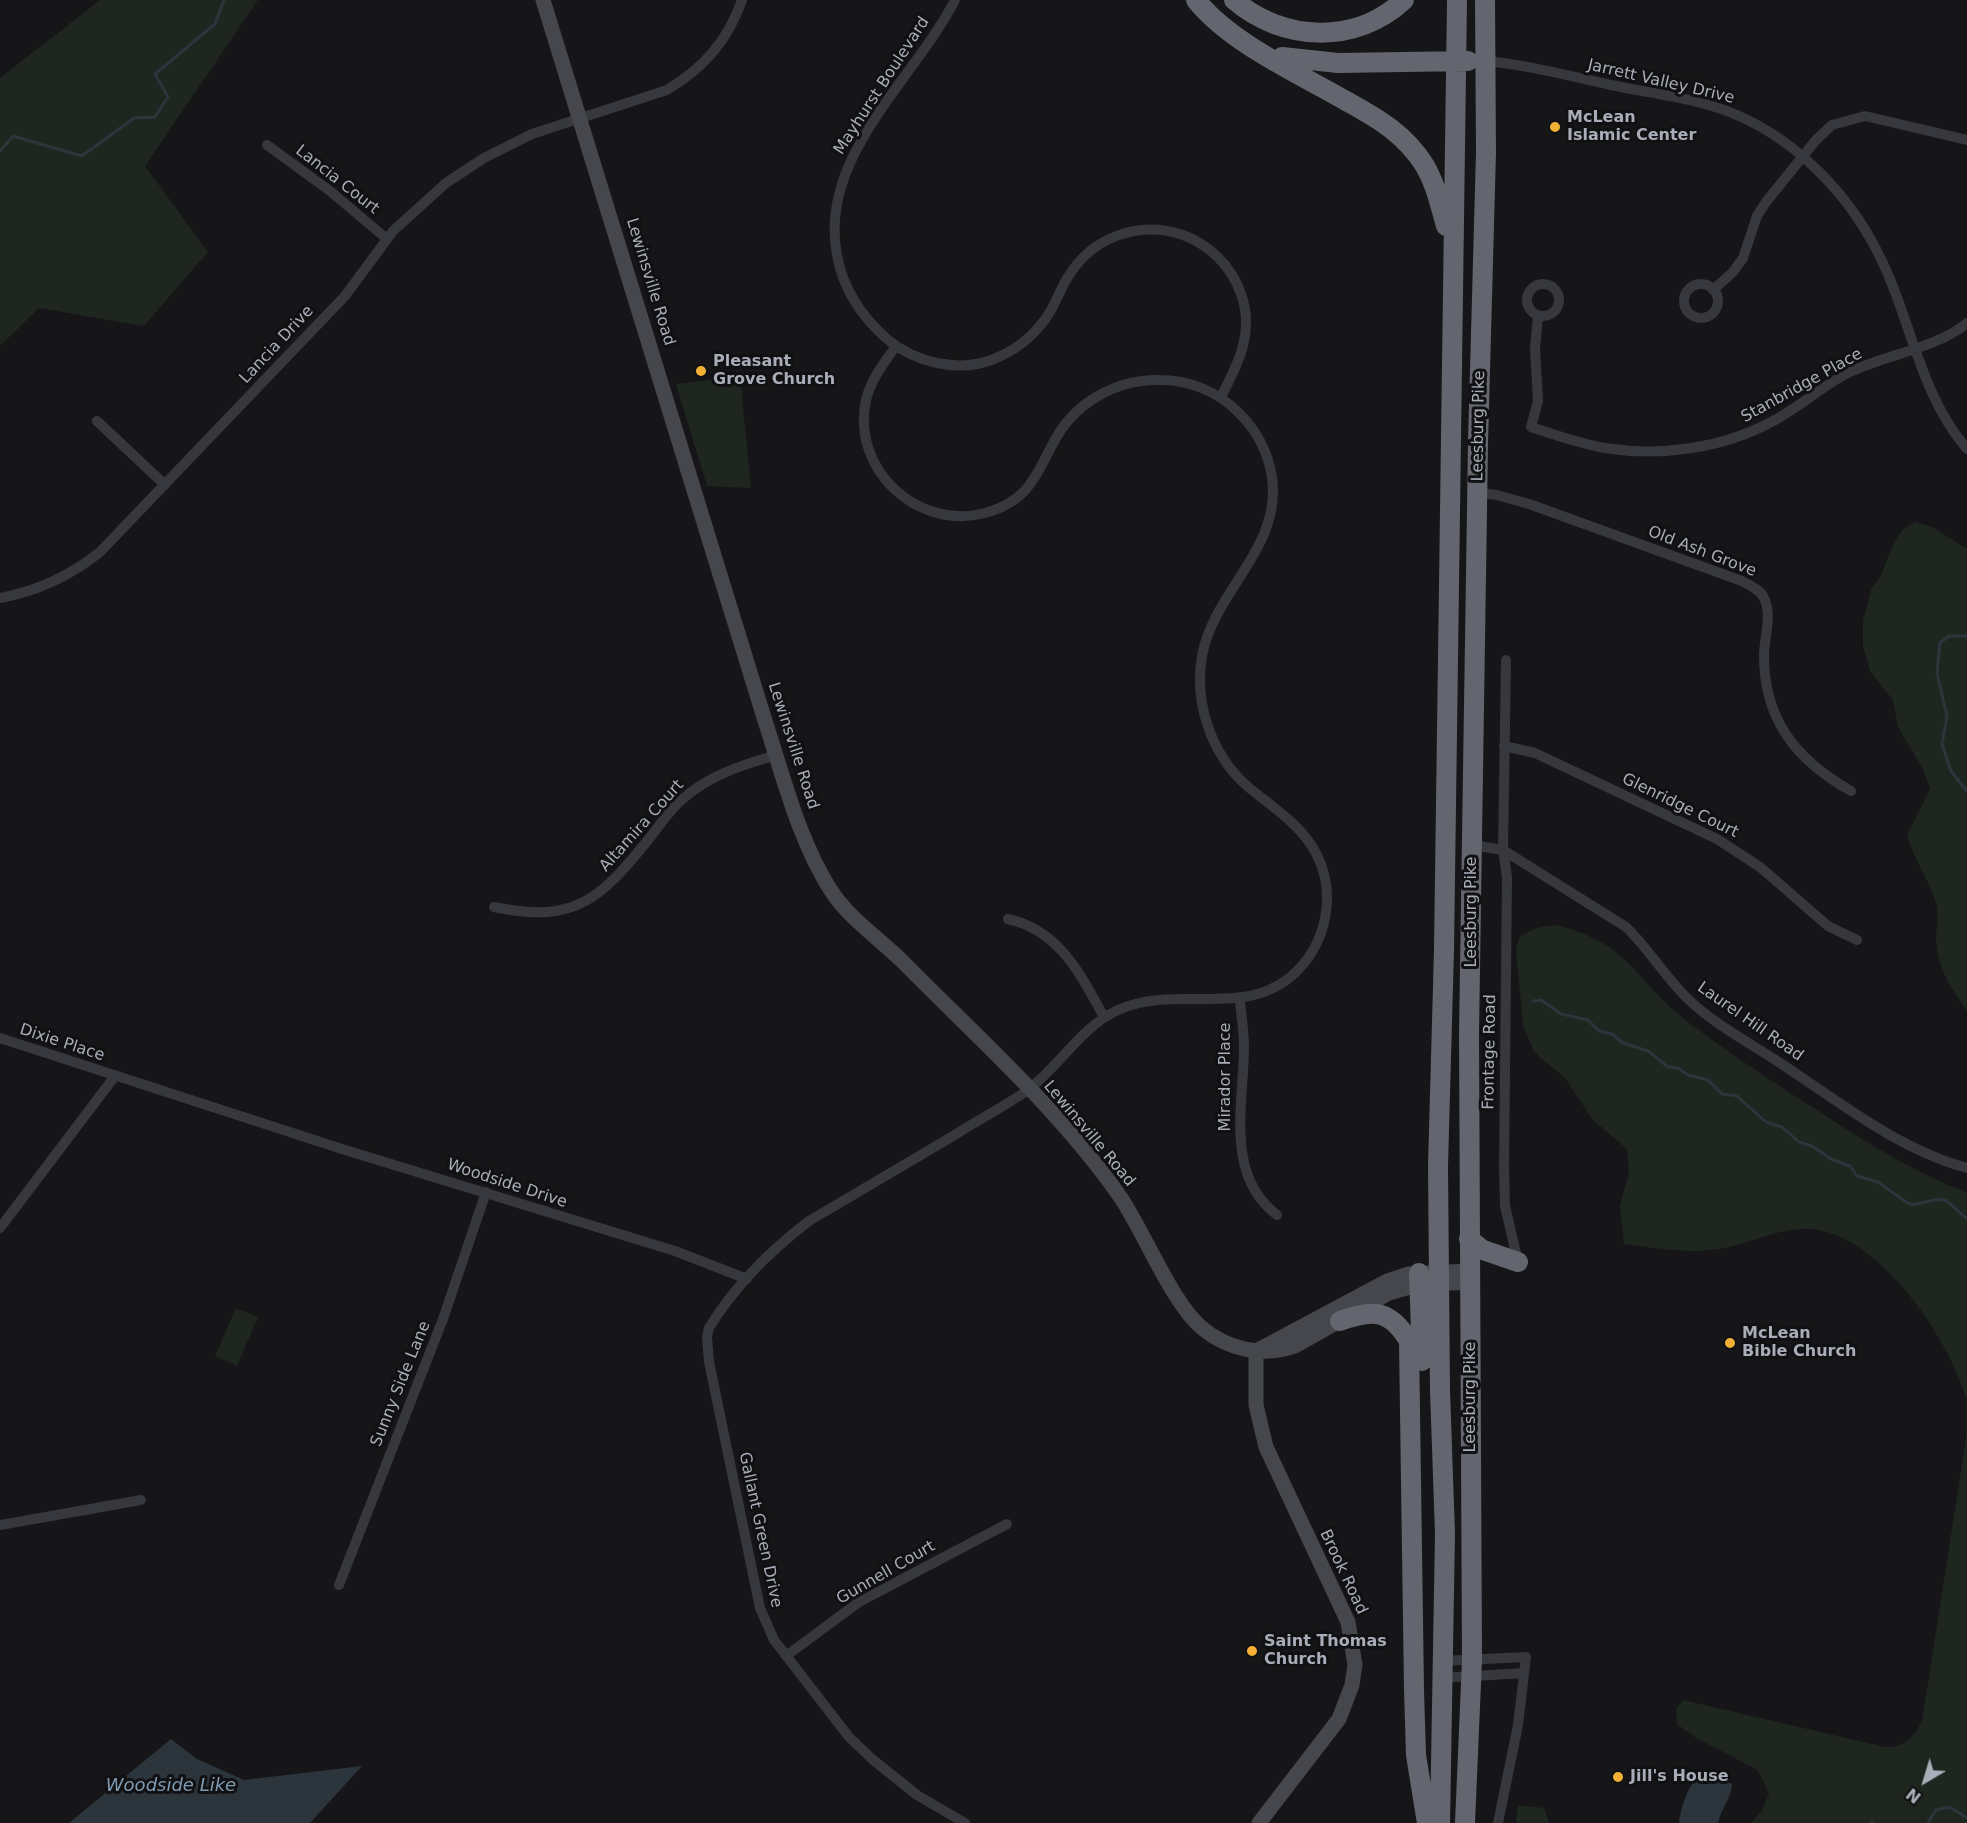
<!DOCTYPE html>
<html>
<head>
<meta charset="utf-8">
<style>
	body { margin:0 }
	#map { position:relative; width:1967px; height:1823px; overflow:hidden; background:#161618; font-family:"DejaVu Sans",sans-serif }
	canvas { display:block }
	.north { position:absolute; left:1895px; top:1751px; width:60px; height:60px; -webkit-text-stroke:4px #111113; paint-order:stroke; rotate:218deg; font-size:16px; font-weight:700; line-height:24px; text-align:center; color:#a8adb8 }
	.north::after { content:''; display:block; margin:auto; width:21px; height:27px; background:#a8adb8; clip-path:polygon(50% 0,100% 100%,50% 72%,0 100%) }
</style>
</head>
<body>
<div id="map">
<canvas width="1967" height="1823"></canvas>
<div class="north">N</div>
</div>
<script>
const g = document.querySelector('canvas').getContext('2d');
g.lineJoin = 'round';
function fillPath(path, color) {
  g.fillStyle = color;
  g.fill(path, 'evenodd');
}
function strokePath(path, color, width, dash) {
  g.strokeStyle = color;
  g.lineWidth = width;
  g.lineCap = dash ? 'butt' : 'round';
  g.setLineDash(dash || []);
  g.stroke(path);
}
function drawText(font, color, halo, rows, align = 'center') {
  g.font = font + ' "DejaVu Sans",sans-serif';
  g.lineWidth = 6;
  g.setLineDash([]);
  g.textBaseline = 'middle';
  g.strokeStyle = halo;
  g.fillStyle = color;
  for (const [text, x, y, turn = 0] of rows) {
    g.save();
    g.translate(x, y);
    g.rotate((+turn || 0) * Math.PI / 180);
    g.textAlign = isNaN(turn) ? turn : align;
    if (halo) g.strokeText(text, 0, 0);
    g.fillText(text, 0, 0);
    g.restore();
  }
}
fillPath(new Path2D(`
	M100 0H258L145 166 208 252 144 326 39 308 0 346V78Z
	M740 376 751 488 707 486 676 384Z
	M1915 522 1932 527 1967 549V1011C1950 987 1936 966 1936 935 1937 924 1939 915 1936 903 1929 880 1914 860 1907 835L1930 789 1923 769 1898 727 1893 700 1870 671 1863 646V620L1872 587 1881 576 1890 551 1902 530Z
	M1554 925C1629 941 1635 981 1688 1022 1732 1055 1777 1085 1823 1114 1869 1144 1916 1173 1967 1193V1823H1751L1761 1812 1769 1794 1758 1770 1696 1738 1677 1724 1676 1709 1683 1700 1885 1747C1905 1748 1913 1738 1922 1721L1966 1439C1966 1427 1967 1411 1966 1398 1949 1337 1872 1223 1800 1229 1774 1231 1749 1243 1724 1248 1691 1255 1657 1248 1624 1244L1620 1206 1629 1172 1627 1149 1592 1119 1565 1078 1534 1052 1523 1025 1516 949 1520 936 1536 928Z
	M236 1308 258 1317 237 1366 215 1356Z
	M1518 1805 1544 1808 1549 1823H1516Z`), '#1e261f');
fillPath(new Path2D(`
	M171 1739 197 1759 244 1780 362 1766 310 1823H69Z
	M1705 1772 1732 1784C1731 1800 1721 1808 1718 1823H1679C1681 1807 1689 1779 1705 1772Z`), '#2c353c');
strokePath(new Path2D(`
	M0 151 13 136 82 156 134 118 155 117 168 97 155 74 215 24 224 0
	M1967 636H1949L1940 643 1937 673 1947 716 1942 744 1951 771 1967 791
	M1533 1001 1541 1000 1561 1014 1588 1020 1599 1031 1612 1034 1623 1043 1648 1051 1668 1067 1678 1068 1688 1075 1708 1080 1722 1094 1737 1096 1766 1122 1782 1127 1799 1142 1812 1146 1831 1159 1850 1166 1857 1176 1878 1182 1903 1200 1912 1205 1939 1199 1947 1201 1967 1219
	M1871 1823H1873
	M1928 1823 1936 1810 1950 1807 1967 1818`), '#2c353c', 3);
strokePath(new Path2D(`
	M955 0C914 80 818 157 837 255 843 289 862 317 887 339 916 363 959 373 994 359 1014 351 1030 339 1043 322 1054 309 1059 291 1068 277 1092 237 1139 220 1183 235 1210 245 1232 267 1241 294 1255 332 1238 364 1221 397
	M1486 61C1528 65 1570 76 1611 85 1653 94 1700 98 1739 116 1798 142 1848 194 1877 251 1911 316 1918 392 1967 449
	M267 145 330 191 387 239
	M1527 300a16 16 0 1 1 32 0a16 16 0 1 1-32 0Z
	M1684 301a17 17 0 1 1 34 0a17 17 0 1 1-34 0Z
	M1713 290 1733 272 1743 258 1757 216 1766 202 1816 140 1832 125 1865 116 1967 140
	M1538 316 1535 349 1538 401 1531 427C1555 435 1580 444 1605 448 1661 457 1724 448 1773 421 1800 407 1823 385 1850 372 1885 355 1937 348 1967 323
	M896 346C884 363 871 379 866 400 851 469 917 531 985 513 1030 501 1036 474 1056 438 1077 401 1118 379 1160 380 1190 380 1219 392 1240 414 1257 431 1268 453 1272 477 1282 549 1214 590 1202 656 1194 703 1211 754 1247 786 1272 807 1302 825 1317 855 1336 893 1327 941 1297 971 1247 1021 1177 983 1118 1010 1079 1028 1059 1068 1025 1092 1000 1109 973 1123 948 1139 902 1166 856 1193 809 1221 771 1250 734 1287 709 1328L707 1337 709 1362 760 1608 774 1640 849 1737 872 1759 917 1795 965 1823
	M97 421 165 485
	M1478 493 1497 495 1529 504 1742 581C1750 586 1760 589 1764 598 1772 613 1765 636 1764 653 1763 719 1796 760 1851 791
	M0 598C38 591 70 576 100 552L345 296 393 231 446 183 484 158 532 134 667 90C704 68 728 40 742 0
	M1506 660 1503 850 1507 877 1504 1167 1505 1206 1518 1262
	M1504 746 1535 753 1717 839 1760 867 1828 926 1857 940
	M1472 845 1503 850 1626 927C1649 949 1665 977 1688 999 1714 1024 1748 1042 1777 1061 1837 1100 1897 1149 1967 1168
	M494 907C578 925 603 896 652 835 662 822 672 807 685 797 712 774 743 765 776 755
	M1008 919C1059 930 1081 975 1104 1017
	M1240 1000C1241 1015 1244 1031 1244 1046 1244 1103 1224 1175 1277 1215
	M0 1038 342 1149 675 1251 747 1279
	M0 1228 115 1076
	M0 1525 141 1500
	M339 1585 443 1319 486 1192
	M786 1656 859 1602 1007 1524
	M1442 1661 1526 1657 1518 1725 1498 1823
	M1441 1678 1524 1673`), '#37383d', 10);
strokePath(new Path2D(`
	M543 0 766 724C784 779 799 840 830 889 848 918 879 938 903 962 977 1037 1061 1111 1121 1198 1145 1234 1172 1303 1202 1328 1228 1350 1264 1357 1295 1346L1389 1293 1417 1285 1470 1282
	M1256 1351V1405L1266 1447 1348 1622 1355 1665 1352 1685 1339 1719 1259 1823
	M1256 1351 1387 1281 1408 1274 1469 1271`), '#45474d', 15);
strokePath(new Path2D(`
	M1196 0C1230 43 1300 74 1348 102 1379 119 1406 135 1425 166 1436 185 1440 205 1446 226
	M1234 0C1283 42 1356 45 1404 0
	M1282 57 1338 63 1468 61
	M1469 1239 1483 1250 1518 1262
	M1419 1273 1422 1361
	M1340 1321C1372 1309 1390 1309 1409 1341L1414 1690 1416 1755 1427 1823
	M1440 1823 1445 1533 1440 1391 1438 1166 1444 950 1457 0
	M1465 1823 1472 1660 1469 1034 1478 443 1486 152 1485 0`), '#63666e', 20);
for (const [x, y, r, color] of [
	[1555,127,6,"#f2b134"],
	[701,371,6,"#f2b134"],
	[1730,1343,6,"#f2b134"],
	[1252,1651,6,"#f2b134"],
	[1618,1777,6,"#f2b134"]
]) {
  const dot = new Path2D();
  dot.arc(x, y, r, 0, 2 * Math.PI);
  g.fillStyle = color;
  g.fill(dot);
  strokePath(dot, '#111113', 2);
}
drawText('16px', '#a8adb8', '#111113', [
	["Jarrett Valley Drive",1661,82,13],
	["Mayhurst Boulevard",882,86,-57],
	["Lancia Court",337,180,38],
	["Lewinsville Road",650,282,73],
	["Lancia Drive",277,345,-47],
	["Stanbridge Place",1802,386,-29],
	["Leesburg Pike",1479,426,-89],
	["Old Ash Grove",1702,552,21],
	["Lewinsville Road",793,746,72],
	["Glenridge Court",1680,806,26],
	["Altamira Court",642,826,-48],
	["Leesburg Pike",1472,912,-90],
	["Laurel Hill Road",1750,1022,35],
	["Dixie Place",62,1043,18],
	["Frontage Road",1490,1052,-89],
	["Mirador Place",1226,1077,-90],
	["Lewinsville Road",1089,1134,50],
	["Woodside Drive",507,1184,18],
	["Sunny Side Lane",401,1384,-68],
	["Leesburg Pike",1471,1397,-90],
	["Gallant Green Drive",760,1530,78],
	["Brook Road",1343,1572,65],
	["Gunnell Court",886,1573,-30]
]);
drawText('bold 16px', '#a8adb8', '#111113', [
	["McLean",1567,118],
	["Islamic Center",1567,136],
	["Pleasant",713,362],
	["Grove Church",713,380],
	["McLean",1742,1334],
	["Bible Church",1742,1352],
	["Saint Thomas",1264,1642],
	["Church",1264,1660],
	["Jill's House",1630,1777]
], 'left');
drawText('italic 18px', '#7f9bb3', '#111113', [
	["Woodside Like",171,1786]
]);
</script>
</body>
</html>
